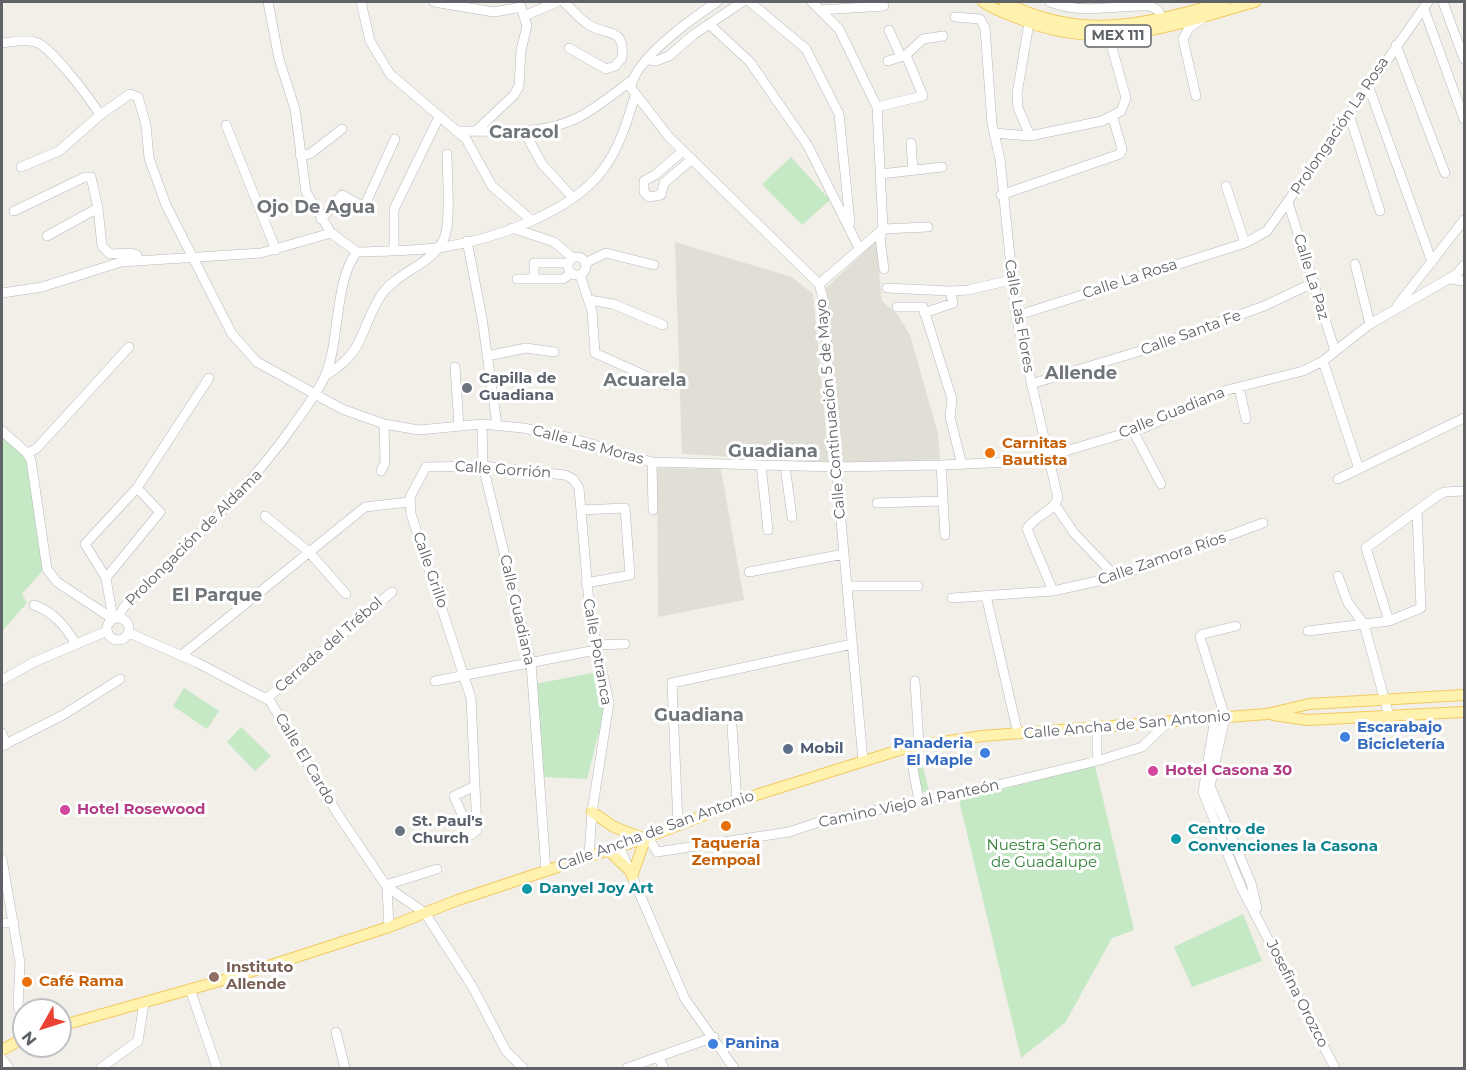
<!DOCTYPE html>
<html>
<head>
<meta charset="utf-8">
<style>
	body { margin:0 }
	#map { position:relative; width:1466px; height:1070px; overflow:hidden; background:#f1efe8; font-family:Montserrat,sans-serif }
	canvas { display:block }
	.frame { position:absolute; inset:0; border:3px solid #5f6368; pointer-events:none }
	.north { position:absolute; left:12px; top:998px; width:60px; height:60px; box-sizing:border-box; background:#fff; border:2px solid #bfc1c3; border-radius:50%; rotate:231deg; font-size:16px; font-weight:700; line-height:24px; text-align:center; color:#5f6368 }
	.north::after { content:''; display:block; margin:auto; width:21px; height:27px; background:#ea4335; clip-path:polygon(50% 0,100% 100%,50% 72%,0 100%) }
</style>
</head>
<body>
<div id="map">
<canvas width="1466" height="1070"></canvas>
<div class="frame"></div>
<div class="north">N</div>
</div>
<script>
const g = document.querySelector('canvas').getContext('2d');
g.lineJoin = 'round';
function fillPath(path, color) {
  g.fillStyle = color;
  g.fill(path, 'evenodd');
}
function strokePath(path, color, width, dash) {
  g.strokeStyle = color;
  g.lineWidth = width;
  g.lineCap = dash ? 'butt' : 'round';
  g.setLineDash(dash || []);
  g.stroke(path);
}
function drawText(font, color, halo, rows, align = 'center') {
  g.font = font + ' Montserrat,sans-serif';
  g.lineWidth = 6;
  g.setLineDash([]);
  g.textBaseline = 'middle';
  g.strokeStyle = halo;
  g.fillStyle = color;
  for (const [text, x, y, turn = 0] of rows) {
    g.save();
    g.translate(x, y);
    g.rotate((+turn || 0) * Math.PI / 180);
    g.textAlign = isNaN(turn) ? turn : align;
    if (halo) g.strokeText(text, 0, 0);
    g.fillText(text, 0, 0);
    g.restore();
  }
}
fillPath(new Path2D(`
	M876 241 882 301 897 314 910 335 938 434 940 459 838 465 826 288Z
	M675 242 792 277 813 294 829 462 682 454Z
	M657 468 721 469 744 600 658 617Z`), '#e1ded6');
fillPath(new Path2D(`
	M791 157 830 200 802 225 762 184Z
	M2 434 30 460 44 569 22 594 27 603 2 631Z
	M598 672 606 704 587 779 543 777 535 684Z
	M184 688 219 711 207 729 173 706Z
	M241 727 271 756 255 771 227 742Z
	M922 763 929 791 920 793 913 765Z
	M1095 766 1134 930 1112 938 1065 1023 1021 1058 959 800Z
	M1243 914 1262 961 1192 987 1174 947Z`), '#c5e8c5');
const minor = new Path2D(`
	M268 2 279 59 295 109 306 192 331 233 357 252
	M361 2 370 41 390 74 466 139 492 186 531 220
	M434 2 494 12 521 7 527 26 521 50 519 86 514 95 477 130
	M564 2C572 9 580 20 589 25 608 36 625 27 622 58
	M717 2C694 17 633 60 631 88L669 137 819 284 823 298 836 467 863 760
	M750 2 806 49 839 114 850 223
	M812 2 839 29 877 107 883 229 880 238 884 269
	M1050 2C1083 15 1116 5 1150 6L1158 10 1162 19
	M1443 2 1464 59
	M1424 9 1464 119
	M820 10 884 6
	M524 16 557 2
	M955 17 980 19 985 28 992 124 1000 159 1016 316 1058 498C1052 513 1034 516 1027 529L1053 591
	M1029 23 1017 94 1018 108 1030 136
	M709 24 750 62 808 146 859 248
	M889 30 901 57
	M2 43C12 42 24 39 35 42 50 45 91 100 100 115
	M1396 45 1445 173
	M569 48 606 69 615 66 622 58
	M649 60 656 61 669 56 693 35 742 2
	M888 61 906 55 923 39 943 36
	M1368 85 1432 262
	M1196 96 1183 39 1189 28 1202 19
	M877 107 923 96 906 55
	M1349 114 1380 211
	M226 125 276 250
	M456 131C498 130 540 137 579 117 598 107 615 93 632 80
	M524 131 542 164 573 198
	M994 133 1030 136 1102 121 1121 111 1126 98 1109 37
	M911 143 913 170
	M683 151 655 175 644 181V192L649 197 661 195 664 183 692 159
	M300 155 310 154 342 129
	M21 167 59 151 100 115 130 94 138 97 146 125 149 158 166 205 232 334 257 362 342 409 384 424 419 430 482 424 523 428 571 438 652 462 836 467 941 465 1014 462 1049 456 1146 427 1227 390 1303 371 1323 361 1370 324 1457 274 1464 265
	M881 174 942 167
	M1226 186 1245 243
	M1001 195 1120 154 1122 149 1113 118
	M1288 202 1335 351
	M14 211 85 177H91L98 208 102 246 110 254 131 253 137 255 138 260
	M321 219 342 195 364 207 395 139
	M512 228 554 242 573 258
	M47 236 98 208
	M467 241 482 318 497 425
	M394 250V209L439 117
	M568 266a9 9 0 1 1 18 0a9 9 0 1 1-18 0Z
	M585 263 606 253 654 265
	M1355 264 1370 324
	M580 275 592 311 595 353 666 385
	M517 279H563L571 273
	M534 279V263H568
	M1449 279 1464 281
	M819 284 883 229 928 227
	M887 288 950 291
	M2 293 42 287 121 262 261 253 331 233
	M589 300 613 304 663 325
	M1397 306 1464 220
	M897 307H923L952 399 950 417 962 465
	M924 313 953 303 950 291 968 290 1011 280
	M1016 316 1245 243 1267 231 1428 2
	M487 356 526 348 554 352
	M1323 361 1359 469
	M455 367 459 426
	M326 375C367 351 359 328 382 294 398 271 435 264 445 236 451 219 447 174 447 154
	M1031 384 1137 352 1264 306 1313 283
	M1239 387 1246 419
	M482 424 483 466 531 663 546 871
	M2 431 27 453 31 460 47 569 57 582 113 619
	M1133 431 1161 484
	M27 453 36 449 129 347
	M652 462 653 510
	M761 465 768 530
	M941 465 945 535
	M785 466 792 517
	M381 471 385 463 384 424
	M1338 479 1464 418
	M877 503 943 501
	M1055 505 1074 533 1116 577
	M581 510 625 508 630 575 586 583
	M265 516 309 552 346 594
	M749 572 844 554
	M1338 576 1348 603 1364 624 1389 716
	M106 578 160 512 137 488
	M847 586H918
	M986 596 1018 734
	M952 598 1053 591 1116 577 1263 523
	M34 605C55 613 64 625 76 644
	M118 617 124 607C184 549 245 494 293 426 304 410 317 394 325 376 340 343 334 280 357 252 386 251 415 251 444 247 494 239 570 213 602 171 619 149 627 122 635 96
	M107 629a11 11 0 1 1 22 0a11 11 0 1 1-22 0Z
	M113 619 106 578 85 544 137 488 209 378
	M1389 621 1366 548 1437 496 1444 492 1464 491
	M1236 626 1203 634 1200 637 1225 717 1210 786 1251 883 1257 908
	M1308 631 1389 621 1421 608 1417 511
	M129 633 196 662 270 701 339 816 387 887 425 913 472 986 506 1051 523 1068
	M595 645 625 644
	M182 655 365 507 409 502
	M2 680 32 663 107 631
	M435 681 596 650
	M915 681 919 745
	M266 699 392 592
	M1215 718 1203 792 1241 887 1335 1068
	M732 727 737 803
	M1097 728V761
	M2 733 6 745
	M2 746 63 715 120 679
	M909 747 919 801
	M475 786 454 796 471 835 477 830 471 698 411 514 410 497 426 467 483 466 565 475 573 479 579 488 590 614 609 703 592 812 589 856
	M678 825 672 683 852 644
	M648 837 657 852 789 832 822 821 985 788 1097 761 1142 747 1167 723
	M619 846 685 999 734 1068
	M2 859 20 963 18 1005 24 1030
	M386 885 437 869
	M387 887 389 927
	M2 923H14
	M190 989 217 1068
	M336 1032 345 1068
	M658 1057 664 1068
	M2 1059 9 1068
	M101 1068 138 1041 144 1003
	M627 1068 714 1037`);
const major = new Path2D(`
	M983 2C994 10 1007 14 1020 19 1106 54 1171 25 1255 2
	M1004 2C1083 42 1145 24 1225 2
	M1273 715 1308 720 1464 712
	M592 812 614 827 643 838
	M608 850 630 871
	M632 876 646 837
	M60 1026 234 977 389 927 458 900 648 837 756 795 909 747 982 736 1267 714 1309 704 1464 695
	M2 1050 24 1038`);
strokePath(minor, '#b5b8bc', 10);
strokePath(major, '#f2c960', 12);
strokePath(minor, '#fff', 9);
strokePath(major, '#fff2af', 10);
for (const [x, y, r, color] of [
	[467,388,6,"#6b7280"],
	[990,453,6,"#e8710a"],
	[1345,737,6,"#3f7fe0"],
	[788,749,6,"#5c6f8a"],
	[985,753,6,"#3f7fe0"],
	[1153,771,6,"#d1479c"],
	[65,810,6,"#d1479c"],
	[726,826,6,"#e8710a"],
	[400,831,6,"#6b7280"],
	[1176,839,6,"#0f9aa8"],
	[527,889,6,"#0f9aa8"],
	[214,977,6,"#8d6e63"],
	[27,982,6,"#e8710a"],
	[713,1044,6,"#3f7fe0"]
]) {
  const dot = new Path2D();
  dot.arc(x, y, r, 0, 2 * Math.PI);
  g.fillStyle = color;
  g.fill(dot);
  strokePath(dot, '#fff', 2);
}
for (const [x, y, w] of [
	[1118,36,66]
]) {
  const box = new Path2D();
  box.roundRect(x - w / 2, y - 11, w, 22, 4.5);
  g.fillStyle = '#fff';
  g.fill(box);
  strokePath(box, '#5f6368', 1.5);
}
drawText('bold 14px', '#5f6368', null, [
	["MEX 111",1118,36]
]);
drawText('15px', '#5f6368', '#fff', [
	["Prolongación La Rosa",1340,126,-56],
	["Calle La Paz",1311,277,73],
	["Calle La Rosa",1130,279,-18],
	["Calle Las Flores",1019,316,80],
	["Calle Santa Fe",1191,333,-20],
	["Calle Continuación 5 de Mayo",831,409,-95],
	["Calle Guadiana",1172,413,-22],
	["Calle Las Moras",588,445,15],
	["Calle Gorrión",503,470,4],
	["Prolongación de Aldama",194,538,-45],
	["Calle Zamora Ríos",1162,559,-19],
	["Calle Grillo",430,570,71],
	["Calle Guadiana",517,610,77],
	["Cerrada del Trébol",329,645,-41],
	["Calle Potranca",597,652,80],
	["Calle Ancha de San Antonio",1127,725,-5],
	["Calle El Cardo",305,759,59],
	["Camino Viejo al Panteón",909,804,-12],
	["Calle Ancha de San Antonio",656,831,-20],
	["Josefina Orozco",1297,994,63]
]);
drawText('bold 15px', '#5b616d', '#fff', [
	["Capilla de",479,379],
	["Guadiana",479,396],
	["St. Paul's",412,822],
	["Church",412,839]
], 'left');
drawText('bold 15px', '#c56008', '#fff', [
	["Carnitas",1002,444],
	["Bautista",1002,461],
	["Taquería",726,844,"center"],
	["Zempoal",726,861,"center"],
	["Café Rama",39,982]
], 'left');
drawText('bold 15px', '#366cbe', '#fff', [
	["Escarabajo",1357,728],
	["Bicicletería",1357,745],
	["Panaderia",973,744,"right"],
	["El Maple",973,761,"right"],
	["Panina",725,1044]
], 'left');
drawText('bold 15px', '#4e5e75', '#fff', [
	["Mobil",800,749]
], 'left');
drawText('bold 15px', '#b23c85', '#fff', [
	["Hotel Casona 30",1165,771],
	["Hotel Rosewood",77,810]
], 'left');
drawText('bold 15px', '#0d838f', '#fff', [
	["Centro de",1188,830],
	["Convenciones la Casona",1188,847],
	["Danyel Joy Art",539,889]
], 'left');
drawText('15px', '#348238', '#fff', [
	["Nuestra Señora",1044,846],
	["de Guadalupe",1044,863]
]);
drawText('bold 15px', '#785e54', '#fff', [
	["Instituto",226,968],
	["Allende",226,985]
], 'left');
drawText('bold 18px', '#70757a', '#fff', [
	["Caracol",524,133],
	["Ojo De Agua",316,208],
	["Allende",1081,374],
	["Acuarela",645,381],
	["Guadiana",773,452],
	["El Parque",217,596],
	["Guadiana",699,716]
]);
</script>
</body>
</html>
